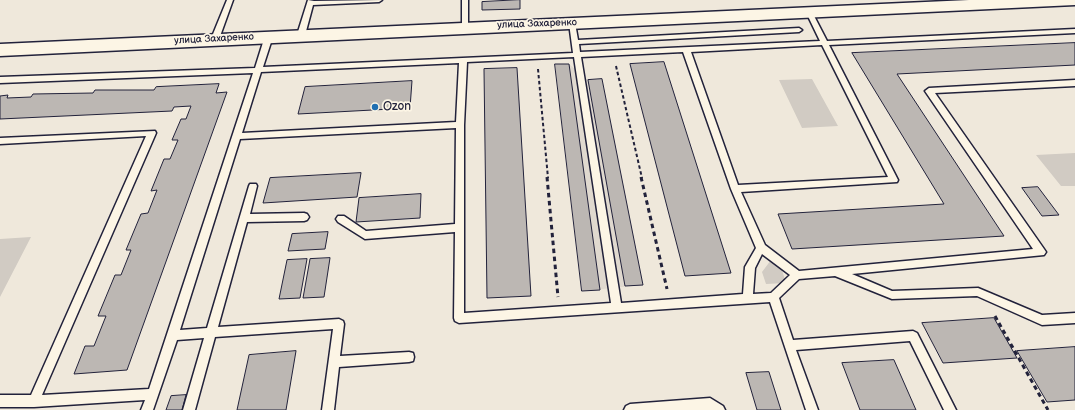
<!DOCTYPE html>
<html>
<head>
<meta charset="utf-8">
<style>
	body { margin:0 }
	canvas { display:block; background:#efe8db }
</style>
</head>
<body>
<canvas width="1075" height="410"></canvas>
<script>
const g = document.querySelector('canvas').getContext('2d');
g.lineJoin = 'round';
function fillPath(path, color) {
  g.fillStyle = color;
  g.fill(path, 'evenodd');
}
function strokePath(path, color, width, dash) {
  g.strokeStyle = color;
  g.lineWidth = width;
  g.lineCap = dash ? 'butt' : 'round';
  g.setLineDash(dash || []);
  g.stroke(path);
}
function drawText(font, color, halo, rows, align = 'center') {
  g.font = font + ' "Balsamiq Sans",sans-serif';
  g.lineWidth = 3.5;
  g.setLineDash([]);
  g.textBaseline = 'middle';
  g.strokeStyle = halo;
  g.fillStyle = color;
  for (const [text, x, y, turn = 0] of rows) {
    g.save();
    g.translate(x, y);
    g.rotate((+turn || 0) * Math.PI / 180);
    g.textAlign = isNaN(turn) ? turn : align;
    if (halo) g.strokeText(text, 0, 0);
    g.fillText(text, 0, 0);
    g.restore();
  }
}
fillPath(new Path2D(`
	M555 64H569L588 80 602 79 643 285 582 291Z`), '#e0d9cf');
fillPath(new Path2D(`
	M812 79 838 126 802 128 779 80Z
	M1075 153V186H1061L1036 155Z
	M31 237 0 297V239Z
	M771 260 782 270 786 283 766 284 762 272Z`), '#d1cbc3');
const building = new Path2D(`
	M520 0V9L482 10V2Z
	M1075 43V65L897 74 1004 236 792 249 778 214 944 204 852 53Z
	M664 62 731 273 685 276 630 64Z
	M555 64H569L600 290 582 291Z
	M517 68 531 296 487 298 484 69Z
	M602 79 643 285 625 286 588 80Z
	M412 81 410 108 298 114 305 87Z
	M219 84 216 93 227 92 127 370 74 374 85 346H94L106 316H98L115 275H121L131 250H126L141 214 148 213 157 190 151 191 164 159H170L178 140H172L181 119H186L191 106 174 107 172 111 0 119V96L8 95 7 98 31 97 33 94 93 93 95 90H154L156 87Z
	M361 173 357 197 263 203 270 178Z
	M1038 187 1059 215 1042 216 1022 188Z
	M421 194 420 218 356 222 359 198Z
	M328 232 325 249 288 251 292 234Z
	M330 258 324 297 303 298 310 259Z
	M307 259 300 298 279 299 287 260Z
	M994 318 1017 358 943 363 922 323Z
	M1075 347V400L1047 402 1017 351Z
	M296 351 286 410H237L249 355Z
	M894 360 916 410H860L842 363Z
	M769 372 781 410H757L746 373Z
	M186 395 182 410H166L171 396Z`);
fillPath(building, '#bcb7b3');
strokePath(building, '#22223b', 1);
const lane = new Path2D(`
	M227 0H233L219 39 218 41H212L211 39Z
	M308 0 314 1 382 0 379 2 313 5 305 35 301 37 297 35Z
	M462 0H468V28L465 30 462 28Z
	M809 10 812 12 827 41 1075 29V33L829 45 898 180 897 182 741 192 765 245 799 271 1033 249 925 91 929 88 1075 80V86L935 93 1044 249 1046 252 1044 255 852 274 892 291 978 288 1042 315 1075 313V323L1042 325 977 296 892 299 835 276 799 279 779 298 793 340 913 331 917 333 956 410H944L910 341 796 350 818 410H806L770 302 459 323 455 321 454 318 455 232 365 239 338 222 336 219 338 216H344L366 231 455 224 456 128 240 139 180 330 207 328 249 186 250 184H256L257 186 250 214 304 213 307 214 309 217 307 220 304 221 247 222 218 327 339 319 343 321 344 324 340 356 409 352 413 353 414 357 413 361 409 362 339 367 334 410H322L333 329 215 337 195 410H183L204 338 177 340 153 410H141L145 400 34 407H0V395H31L146 136 0 144V138L155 131 156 133 42 395 149 389 253 73 0 83V77L255 68 265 36 269 34 273 36 263 67 573 53 569 23 572 21 575 23 578 40 799 28 802 30 799 32 579 44 580 52 820 41 806 12ZM822 45 888 177 738 185 691 52ZM683 52 731 189 756 248 745 267 743 294 621 303 581 57ZM574 57 611 303 464 313V125L467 62ZM459 63 456 122 242 133 261 72ZM762 254 790 275 771 293 753 294 755 268Z
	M710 398 723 406 725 410H624L626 406 630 404Z`);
const secondary = new Path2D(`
	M969 0H1075V5L0 56V44Z`);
strokePath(lane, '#22223b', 3);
strokePath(secondary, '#22223b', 3);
strokePath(new Path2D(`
	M616 66 642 178
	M538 69 548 178`), '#22223b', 2, [3.5, 2.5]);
strokePath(new Path2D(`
	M547 177 558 297
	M641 177 667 289
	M995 316 1048 410`), '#22223b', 3, [4.5, 3.5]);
fillPath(lane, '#fcf5e5');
fillPath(secondary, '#fcf5e5');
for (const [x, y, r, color] of [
	[375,107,4,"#1f6fb2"]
]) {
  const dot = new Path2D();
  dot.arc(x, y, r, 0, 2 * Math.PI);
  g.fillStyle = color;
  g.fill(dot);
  strokePath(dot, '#fcf5e5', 1.5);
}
drawText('10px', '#22223b', '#fcf5e5', [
	["улица Захаренко",537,24,-2],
	["улица Захаренко",214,39,-3]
]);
drawText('12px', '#22223b', '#fcf5e5', [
	["Ozon",383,107]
], 'left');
</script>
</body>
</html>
